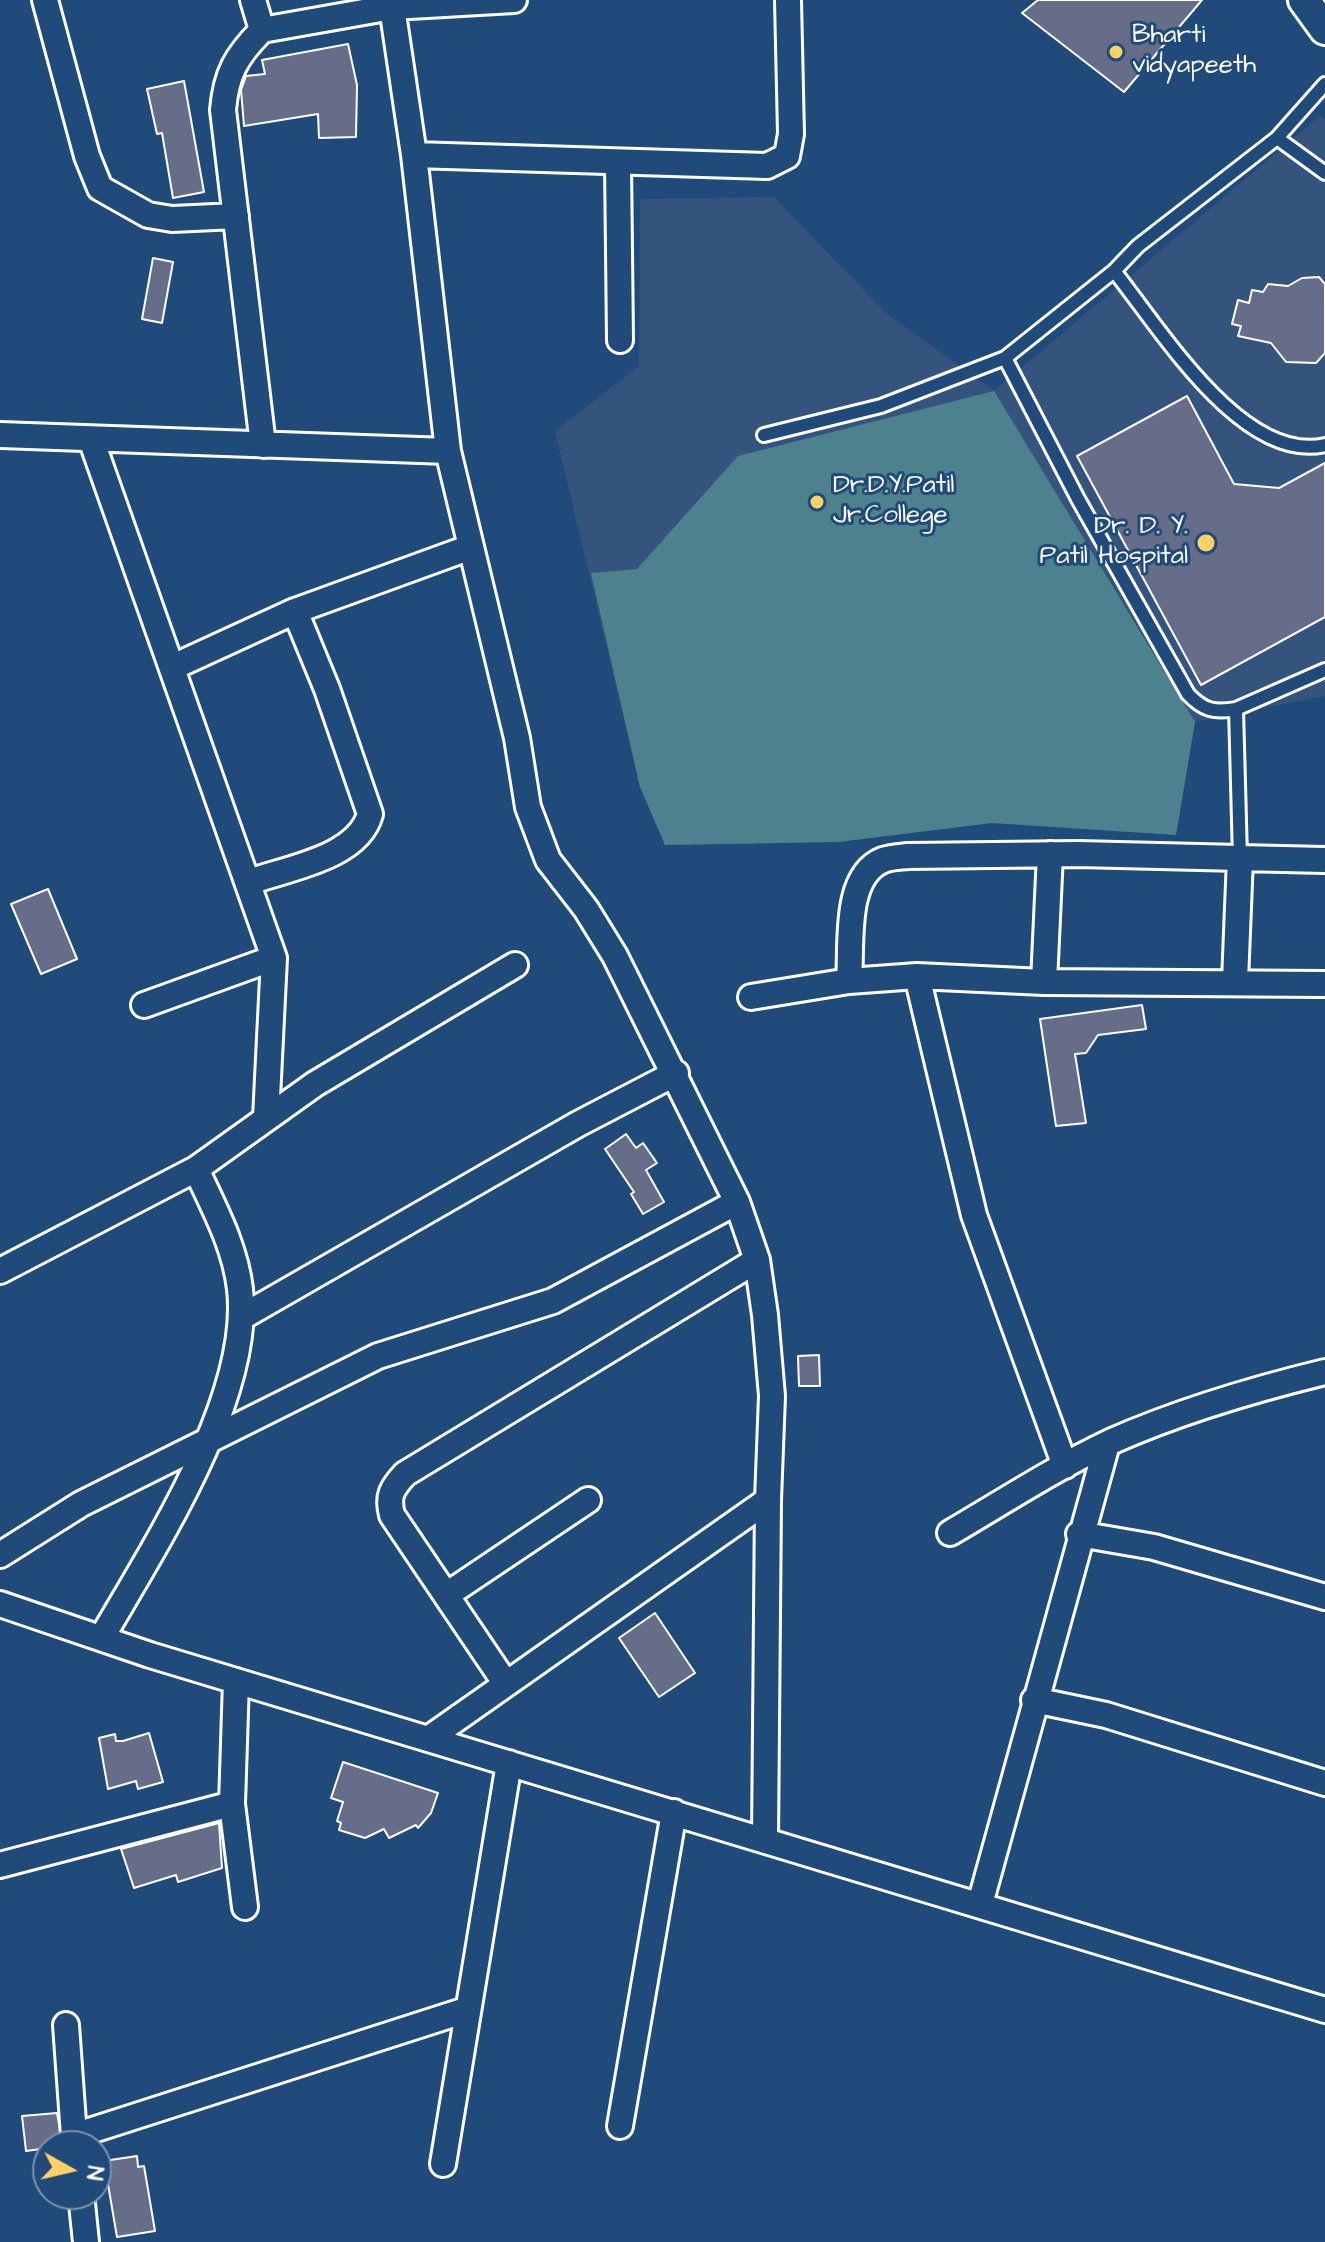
<!DOCTYPE html>
<html>
<head>
<meta charset="utf-8">
<style>
	body { margin:0 }
	#map { position:relative; width:1325px; height:2242px; overflow:hidden; background:#1f4a7a; font-family:"Architects Daughter",sans-serif }
	canvas { display:block }
	.north { position:absolute; left:32px; top:2130px; width:80px; height:80px; box-sizing:border-box; background:#1f4a7a; border:2px solid #7992af; border-radius:50%; rotate:98deg; font-size:22px; font-weight:700; line-height:32px; text-align:center; color:#fff }
	.north::after { content:''; display:block; margin:auto; width:28px; height:36px; background:#ffd166; clip-path:polygon(50% 0,100% 100%,50% 72%,0 100%) }
</style>
</head>
<body>
<div id="map">
<canvas width="1325" height="2242"></canvas>
<div class="north">N</div>
</div>
<script>
const g = document.querySelector('canvas').getContext('2d');
g.lineJoin = 'round';
function fillPath(path, color) {
  g.fillStyle = color;
  g.fill(path, 'evenodd');
}
function strokePath(path, color, width, dash) {
  g.strokeStyle = color;
  g.lineWidth = width;
  g.lineCap = dash ? 'butt' : 'round';
  g.setLineDash(dash || []);
  g.stroke(path);
}
function drawText(font, color, halo, rows, align = 'center') {
  g.font = font + ' "Architects Daughter",sans-serif';
  g.lineWidth = 6;
  g.setLineDash([]);
  g.textBaseline = 'middle';
  g.strokeStyle = halo;
  g.fillStyle = color;
  for (const [text, x, y, turn = 0] of rows) {
    g.save();
    g.translate(x, y);
    g.rotate((+turn || 0) * Math.PI / 180);
    g.textAlign = isNaN(turn) ? turn : align;
    if (halo) g.strokeText(text, 0, 0);
    g.fillText(text, 0, 0);
    g.restore();
  }
}
fillPath(new Path2D(`
	M1320 116 1325 119V696L1195 722 1176 835 992 823 838 842 665 845 640 787 555 431 639 366 640 199 774 197 886 313 994 391Z`), '#34547e');
fillPath(new Path2D(`
	M994 391 1195 722 1176 835 992 823 838 842 665 845 640 787 591 573 637 569 738 456Z`), '#4e818e');
const building = new Path2D(`
	M1038 0H1202L1124 92 1022 13Z
	M348 44 357 85 356 137 319 138 318 114 244 126 241 90 246 76 265 74 262 60Z
	M184 81 204 192 173 198 162 133 157 134 147 89Z
	M153 258 173 262 162 323 142 319Z
	M1319 277 1325 284V353L1316 363 1286 362 1271 343 1238 336 1241 326 1232 324 1238 300 1249 303 1252 290 1263 292 1268 284 1288 286 1302 278Z
	M1187 396 1234 484 1279 488 1325 463V617L1201 685 1077 456Z
	M48 889 77 959 41 974 11 904Z
	M1142 1005 1146 1029 1098 1035 1086 1053 1075 1054 1086 1123 1056 1126 1040 1019Z
	M626 1134 636 1148 643 1143 657 1163 646 1170 664 1202 643 1214 631 1194 634 1192 605 1149Z
	M819 1355 820 1386H799L798 1356Z
	M655 1613 695 1673 659 1697 619 1638Z
	M149 1733 163 1782 138 1789 136 1781 108 1789 99 1738 115 1734 116 1741H123Z
	M343 1762 438 1793 431 1813 418 1828 416 1825 389 1838 384 1829 365 1838 339 1830 341 1823 337 1821 343 1802 331 1798Z
	M219 1823 222 1868 178 1882 176 1875 134 1888 121 1849Z
	M57 2113 63 2146 26 2151 22 2116Z
	M137 2156 138 2167 144 2166 155 2231 117 2237 104 2161Z`);
fillPath(building, '#656d88');
strokePath(building, '#fff', 2);
const service = new Path2D(`
	M1277 138 1325 173
	M1114 271C1160 328 1242 464 1325 445
	M1005 358 1078 499 1188 694C1203 710 1214 713 1236 709L1325 670
	M764 435 881 406 1005 358 1114 271 1138 246 1277 138 1325 84
	M1236 709 1240 858`);
const minor = new Path2D(`
	M45 0 87 156 100 188 148 215 172 219 236 216
	M253 0 262 30C236 56 226 74 223 110L263 445
	M391 0 414 155 448 451 517 738 528 807 548 860 586 909 615 956 737 1202 757 1260 765 1315 772 1396 768 1500 428 1739
	M262 30 392 7 514 0
	M414 155 767 166 787 156 791 134 788 0
	M618 163 620 340
	M0 435 448 451
	M91 439 274 958 266 1118
	M173 667 295 611 471 547
	M1240 858 1325 860
	M249 882C288 868 358 858 370 814L327 689 295 611
	M917 976 974 1215 1065 1466
	M849 981C852 946 843 876 883 860 891 857 900 857 908 856L1078 854 1240 858 1235 981
	M1044 982 1050 854
	M751 997 849 981 917 976 1044 982 1325 984
	M144 1005 274 958
	M0 1271 196 1169 315 1084 515 965
	M242 1317 578 1124 676 1073
	M950 1533C1003 1502 1055 1468 1110 1442 1180 1411 1251 1390 1325 1372
	M1079 1534 1154 1547 1325 1597
	M0 1555 81 1504 378 1356 553 1301 737 1202
	M448 1594 588 1500
	M0 1604 150 1655 1325 2010
	M102 1637C155 1546 252 1397 240 1289 235 1246 214 1208 196 1169
	M236 1681 232 1804 245 1907
	M506 1684 392 1515C387 1496 392 1488 405 1474L757 1260
	M1034 1700 1106 1715 1325 1783
	M765 1840 768 1500
	M0 1865 232 1804
	M980 1904 1107 1444
	M66 2025 74 2136 466 2010
	M620 2126 674 1812
	M443 2164 509 1763
	M81 2194 86 2242`);
const tertiary = new Path2D(`
	M1304 0 1325 29`);
strokePath(service, '#fff', 18);
strokePath(minor, '#fff', 30);
strokePath(tertiary, '#fff', 36);
strokePath(service, '#1f4a7a', 12);
strokePath(minor, '#1f4a7a', 24);
strokePath(tertiary, '#1f4a7a', 30);
for (const [x, y, r, color] of [
	[1116,52,8,"#ffd166"],
	[817,502,8,"#ffd166"],
	[1206,543,10,"#ffd166"]
]) {
  const dot = new Path2D();
  dot.arc(x, y, r, 0, 2 * Math.PI);
  g.fillStyle = color;
  g.fill(dot);
  strokePath(dot, '#1f4a7a', 3);
}
drawText('26px', '#fff', '#1f4a7a', [
	["Bharti",1132,37],
	["vidyapeeth",1132,67],
	["Dr.D.Y.Patil",833,487],
	["Jr.College",833,517],
	["Dr. D. Y.",1188,528,"right"],
	["Patil Hospital",1188,558,"right"]
], 'left');
</script>
</body>
</html>
